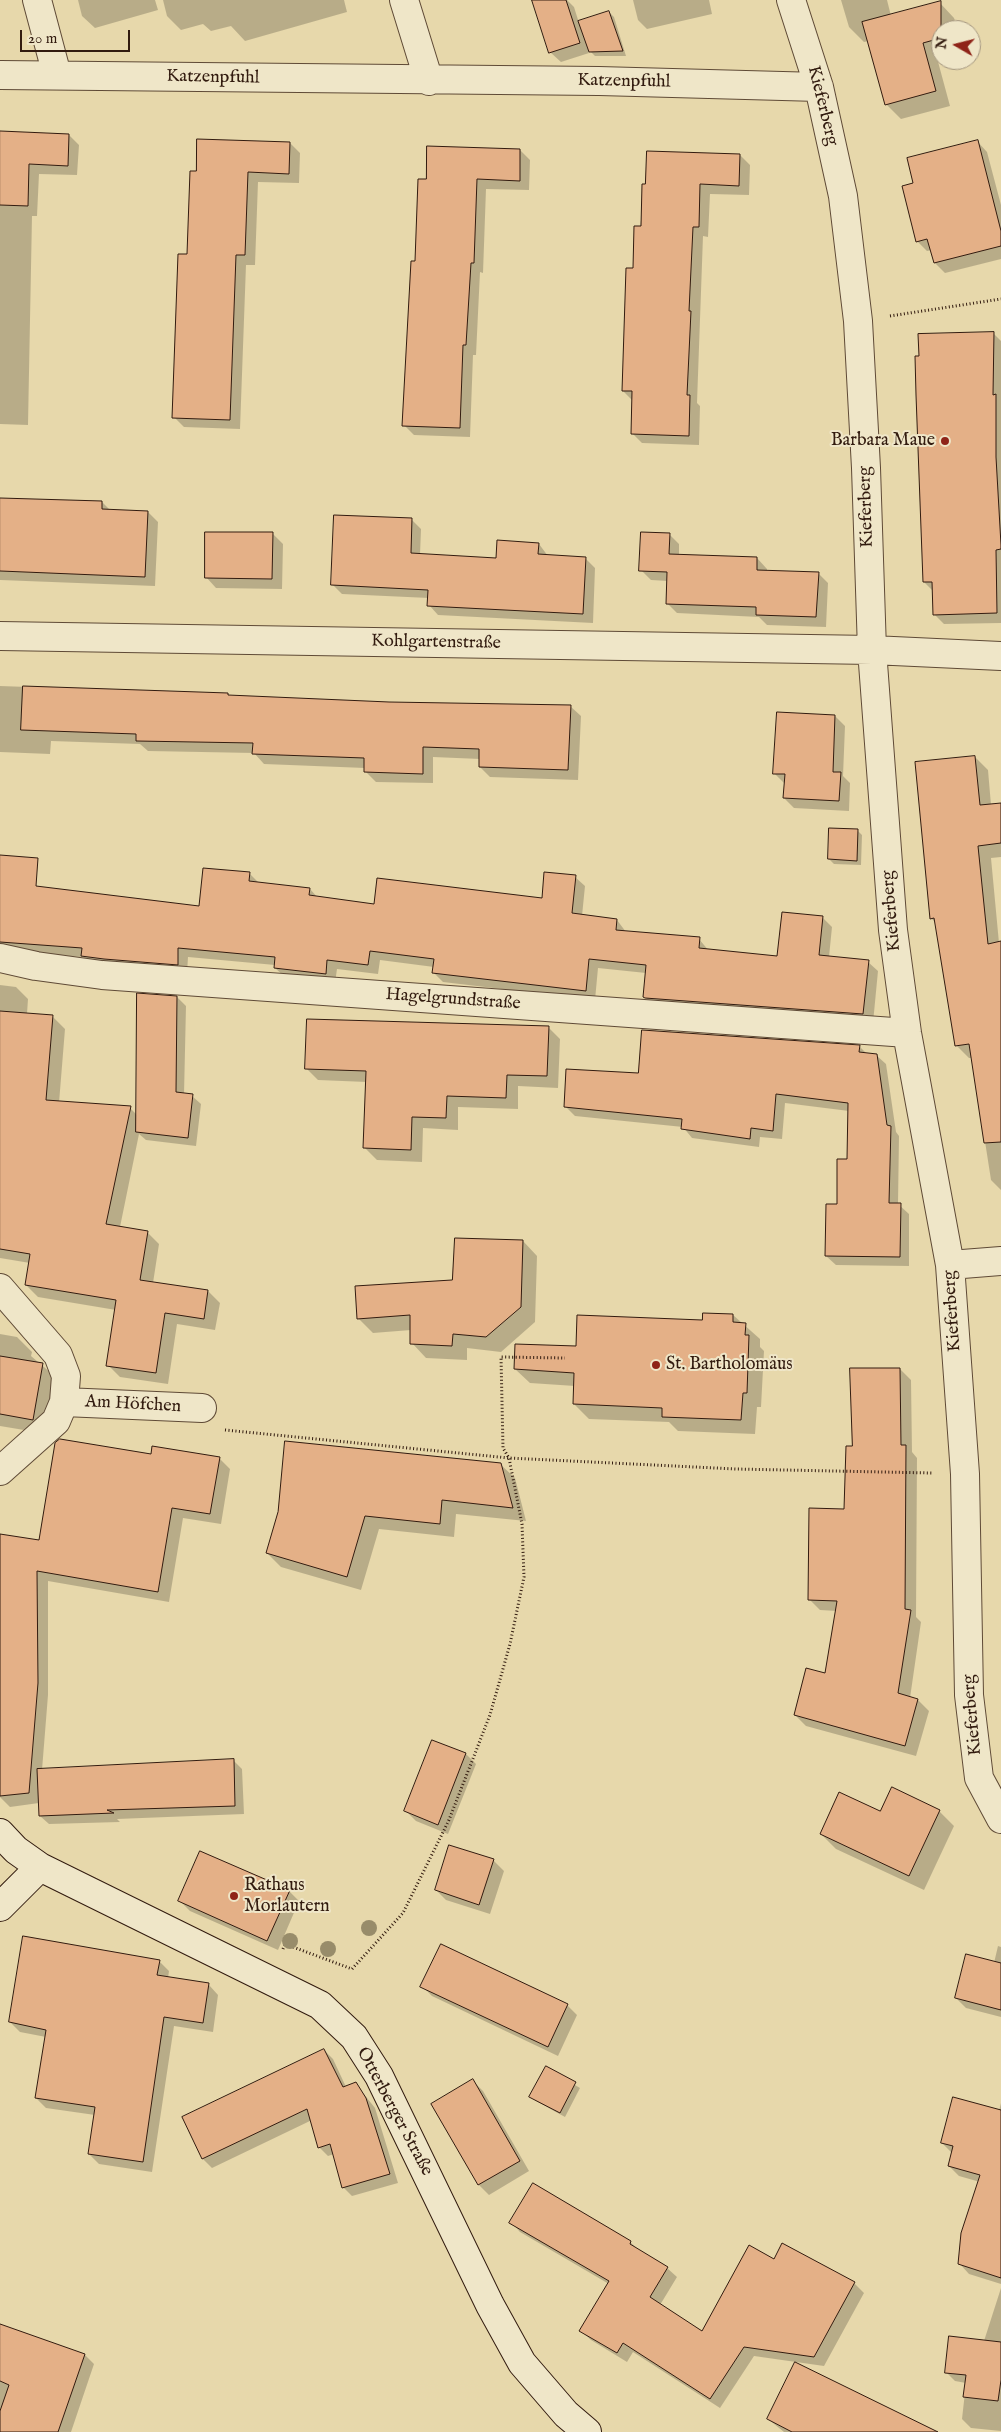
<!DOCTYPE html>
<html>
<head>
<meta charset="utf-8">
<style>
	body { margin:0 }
	#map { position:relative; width:1001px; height:2432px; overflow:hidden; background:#e7d8ab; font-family:"IM FELL English",serif }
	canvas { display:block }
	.north { position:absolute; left:931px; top:20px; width:50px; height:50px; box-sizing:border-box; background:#efe6c8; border:1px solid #a3957e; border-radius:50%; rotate:278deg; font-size:14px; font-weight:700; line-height:20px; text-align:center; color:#321b0f }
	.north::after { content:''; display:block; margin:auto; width:18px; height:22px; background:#8f2418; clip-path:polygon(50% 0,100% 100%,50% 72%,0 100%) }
	.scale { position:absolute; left:20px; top:30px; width:110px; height:22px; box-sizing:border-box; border:2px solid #321b0f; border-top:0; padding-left:6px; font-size:15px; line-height:18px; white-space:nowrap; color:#321b0f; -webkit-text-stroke:4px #efe6c8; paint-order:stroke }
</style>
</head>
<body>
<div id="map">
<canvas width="1001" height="2432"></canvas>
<div class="north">N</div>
<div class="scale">20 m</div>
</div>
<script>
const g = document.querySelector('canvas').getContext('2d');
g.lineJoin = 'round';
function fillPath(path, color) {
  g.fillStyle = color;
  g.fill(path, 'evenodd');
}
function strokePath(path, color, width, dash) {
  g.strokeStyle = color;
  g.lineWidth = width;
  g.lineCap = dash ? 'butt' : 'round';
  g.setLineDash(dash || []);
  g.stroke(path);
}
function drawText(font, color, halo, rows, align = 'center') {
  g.font = font + ' "IM FELL English",serif';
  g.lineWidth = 4;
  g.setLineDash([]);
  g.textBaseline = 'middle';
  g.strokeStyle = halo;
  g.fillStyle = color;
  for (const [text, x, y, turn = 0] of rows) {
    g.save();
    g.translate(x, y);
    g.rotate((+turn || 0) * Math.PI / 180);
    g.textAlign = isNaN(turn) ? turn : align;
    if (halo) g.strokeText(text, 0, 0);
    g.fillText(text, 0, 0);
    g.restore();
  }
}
fillPath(new Path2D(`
	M78 0H155L158 10 95 28 82 16Z
	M163 0H344L347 12 245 41 231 26 211 31 203 24 181 30 167 16Z
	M553 0H567L574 7 579 23 609 12 614 17 626 56H595L588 49 589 53 561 62 550 52Z
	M633 0H709L712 14 647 29 638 20Z
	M841 0H887L891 16 940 3 954 18 958 30H941V57L937 58 950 106 901 119 886 104 869 41 864 42 849 27Z
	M0 133 69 135 79 145 77 175 39 174 37 216H32L28 425 0 424Z
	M977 141 987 152 1001 205V259L945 273 935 263 932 250 927 251 917 241 915 184Z
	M290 143 300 153 299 183 258 182 255 265H246L240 429 184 427 174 417 197 173Z
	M520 150 530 160 529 190 486 189 483 273 480 272 476 355H473L470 437 414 435 404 425 416 262 427 180Z
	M740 155 750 165 749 195 710 194 708 237 703 236 697 403 700 406 699 445 642 443 632 433 633 401 623 391 634 269 646 185Z
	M993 333 1001 341V623L944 624 934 614V592L924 582Z
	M0 499 102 502 110 510 148 512 158 522 155 586 0 580Z
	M411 519 421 529 420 555 497 559 539 544 548 556 585 558 595 568 593 623 438 615 429 605V598L342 594 332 584Z
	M273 534 283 544 282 589 216 588 206 577Z
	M669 534 679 544V556L757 558 767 569V571L818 573 828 583 826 627 767 625 759 617 677 613 667 603 668 581 651 580 641 570Z
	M0 686 228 694 230 696 389 703 570 706 581 716 578 780 490 777 480 767V759L433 757V783L376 782 365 771V768L264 764 254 753 148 751 140 744 51 741 50 754 0 752Z
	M835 716 845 726 843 776 850 783 849 811 794 808 784 798V783L774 773Z
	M975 757 988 770 991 805 1001 804V857L991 858 999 943H1001V1190L991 1180 972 1058H969L956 1045 936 923 931 918Z
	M857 830 862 835 861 865 834 864 829 859Z
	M249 873 259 883 310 889 318 898 375 906 543 900 575 877 585 886 582 916 617 920 626 932 699 939 709 951 778 957 822 917 832 927 829 957 868 962 878 971 873 1023 656 1008 644 996 646 973 598 968 595 1000 443 982 433 972 434 967 380 960 378 974 337 969 335 983 285 977 275 968V965L188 957 187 974 92 966 83 957 6 951 0 944V930L200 907Z
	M0 985 16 987 28 999 27 1014 53 1017 65 1029 59 1103 130 1108 137 1115 177 997 186 1006 184 1095 192 1096 201 1104 196 1146 146 1140 139 1134 120 1227 147 1232 159 1244 153 1283 208 1291 220 1303 215 1330 177 1324 168 1384 120 1377 108 1365 116 1310 38 1297 26 1285 30 1263 0 1258Z
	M548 1027 560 1039 558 1088 518 1086V1109L458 1107V1130L423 1128 422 1162 377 1160 365 1148 367 1082 318 1080 306 1068Z
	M859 1046 867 1054 876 1055 886 1064 896 1132 899 1136 898 1204 909 1214V1266L836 1265 826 1256 848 1161 849 1111 785 1103 782 1139 760 1137 759 1147 692 1138 683 1127 575 1116 566 1107 639 1074Z
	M523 1241 537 1256 535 1322 501 1352 467 1348V1360L426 1358 412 1343 411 1330 373 1333 358 1318 454 1281Z
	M733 1315 760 1339V1347L764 1351 761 1407H757L755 1434 678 1431 669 1422 589 1419 574 1404 575 1386 530 1383 515 1369 577 1347Z
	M0 1334 17 1337 32 1352 31 1356 58 1379 48 1434 0 1426Z
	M900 1369 911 1380 912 1452 917 1458 916 1617 921 1622 910 1698 918 1700 929 1711 916 1756 806 1726 795 1715 826 1675 837 1611 820 1610 809 1599 845 1510 853 1447Z
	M152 1455 219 1458 230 1469 221 1524 183 1518 169 1602 48 1581V1695L42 1770 233 1760 242 1769 244 1814 117 1819 120 1822 49 1824 40 1816 39 1803 10 1807 0 1797V1535L40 1541Z
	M500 1464 515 1478 526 1521 456 1514 454 1537 379 1529 361 1590 281 1567 267 1553Z
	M433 1741 466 1754 476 1764 448 1834 416 1821 406 1811Z
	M939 1811 954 1826 924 1890 836 1849 821 1834 881 1813Z
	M450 1846 494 1861 504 1871 490 1914 446 1900 436 1890Z
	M289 1891 299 1901 278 1950 190 1911 180 1901Z
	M998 1946 1001 1947V2017L966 2008 956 1998 994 1963Z
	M159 1961 169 1971 168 1978 209 1985 218 1995 213 2032 174 2026 152 2172 99 2164 89 2154 95 2115 46 2108 36 2098 46 2037 20 2032 10 2022Z
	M422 1986 567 2005 577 2015 558 2056 432 1996Z
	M324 2050 333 2059 346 2087 355 2083 375 2108 398 2183 352 2196 343 2187 334 2154 328 2156 319 2147 312 2120 212 2168 203 2159 183 2118Z
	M546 2068 580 2088 565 2117 536 2101 531 2097Z
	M473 2081 483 2091 529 2171 489 2195 479 2185Z
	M1001 2103V2284L969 2274 959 2263 980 2182 959 2176 949 2166 952 2153 942 2143 999 2111Z
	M511 2222 630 2242 640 2251 667 2268 677 2277 660 2305 703 2333 854 2283 864 2293 824 2366 754 2356 720 2408 633 2352 627 2362 591 2340 581 2331 609 2284 520 2232Z
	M1001 2288V2431L971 2428 962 2419 966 2383 955 2381 946 2372 984 2341Z
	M0 2326 85 2355 94 2364 71 2432H0Z
	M768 2419 924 2432H784Z`), '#0003');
const building = new Path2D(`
	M532 0H566L580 43 549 53Z
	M941 1V38L923 43 936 91 885 105 862 22Z
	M609 11 623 51 589 52 578 21Z
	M0 131 69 134 68 166 29 164 28 206 0 205Z
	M197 139 290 142 289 174 248 172 245 255H236L230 420 172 418 178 254H187L190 171H196Z
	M978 140 1001 231V246L934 263 927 239 916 242 902 186 913 183 907 158Z
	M427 146 520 149V181L477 179 474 263H471L466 345H463L460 428 402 426 411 261H415L418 179H426Z
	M647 151 740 154 739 186 700 184 699 227H693L689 311H691L687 395H690L689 436 631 434 632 391H622L626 268H633L634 226H641L642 184H645Z
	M994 332 993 395 996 394V457L1001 545V549L996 550 997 613 933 615 932 582H923L916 395 915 356H919L918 334Z
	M0 498 102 501V509L148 511 145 577 0 571Z
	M334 515 412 518 411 553 496 558 497 540 539 543 538 554 586 557 583 614 427 606 428 590 331 585Z
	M205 532H273L272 579 205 578Z
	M641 532 670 533 669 554 757 557V570L819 572 816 617 756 615V607L666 604 667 572 639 571Z
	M23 686 228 693V695L389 702 571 705 568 770 479 767V749L423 747V774L364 772V758L252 754 253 743 136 741V734L21 730Z
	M777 712 835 715 833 772H841L839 801 783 798 785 774H773Z
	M975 756 980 805 1001 803V843L978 846 988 944 1001 941V1142L984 1143 969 1044 955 1046 934 918 930 919 915 762Z
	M829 828 858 829 857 861 828 859Z
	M0 855 38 858 36 886 199 906 203 868 250 872 249 881 310 888 309 895 374 904 377 878 542 898 544 872 576 875 572 913 617 919 616 930 700 937 699 948 777 956 782 912 823 916 819 955 869 960 863 1014 645 998 643 997 646 965 589 959 586 991 432 973 434 959 370 951 368 965 327 960 326 974 274 968 275 957 178 948V965L104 959 81 956 82 948 0 942Z
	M137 993 177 996 176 1092 193 1094 188 1138 136 1132Z
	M0 1011 53 1015 46 1100 131 1106 106 1224 148 1231 140 1280 208 1290 204 1319 165 1313 156 1373 106 1366 116 1300 25 1285 30 1254 0 1249Z
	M307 1019 549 1026 547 1076 507 1075 506 1098 447 1096 446 1118 412 1117 411 1150 363 1148 366 1071 305 1069Z
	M642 1030 860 1045 859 1052 877 1054 887 1125 891 1126 889 1203H901L900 1257 825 1256 826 1204H837V1159H847L848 1103 776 1094 773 1131 751 1128 750 1139 681 1129 682 1119 564 1107 566 1069 638 1073Z
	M455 1238 523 1240 521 1307 486 1337 453 1334 452 1346 410 1344V1315L357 1319 355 1286 452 1280Z
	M703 1313 733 1314V1322L746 1323 745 1335H749L747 1393H743L741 1420 662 1417V1408L573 1404 574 1373 514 1369 515 1344 576 1346 577 1315 702 1320Z
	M0 1356 43 1363 33 1420 0 1414Z
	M850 1368H900L901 1445H906L905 1609 911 1610 898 1693 918 1699 905 1746 794 1715 806 1668 825 1673 837 1601 808 1600 809 1508 844 1509 846 1446H852Z
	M60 1439 151 1454 152 1446 220 1457 210 1514 172 1508 158 1592 37 1571 38 1683 29 1793 0 1796V1534L39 1540 55 1443Z
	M285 1441 501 1463 513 1508 442 1500 440 1524 365 1516 347 1577 266 1553 278 1512Z
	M432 1740 466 1753 438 1825 404 1811Z
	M234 1759 235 1806 107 1810 114 1813 39 1816 37 1769Z
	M892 1787 940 1810 909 1876 820 1834 839 1792 880 1811Z
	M449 1845 494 1859 479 1905 435 1890Z
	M200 1851 290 1890 267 1941 178 1901Z
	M23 1936 160 1960 157 1975 209 1983 203 2023 164 2017 143 2162 88 2154 95 2107 35 2098 46 2030 9 2022Z
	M441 1944 568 2004 548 2047 420 1987Z
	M966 1954 1001 1963V2010L955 1998Z
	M324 2049 343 2087 356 2082 366 2098 390 2174 342 2188 330 2144 318 2148 307 2109 202 2159 182 2117Z
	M546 2066 576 2082 560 2113 529 2097Z
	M473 2079 520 2161 478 2185 431 2104Z
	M953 2097 1001 2110V2278L958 2264 961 2233 980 2175 948 2166 953 2146 941 2143Z
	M533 2183 631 2241 630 2244 668 2267 650 2297 702 2331 749 2245 774 2259 782 2243 855 2282 814 2357 744 2347 710 2399 623 2343 617 2353 579 2331 609 2281 509 2223Z
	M0 2324 85 2354 58 2432H0V2411L9 2385 0 2381Z
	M949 2336 1001 2342V2380L998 2401 963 2397 966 2375 945 2373Z
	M795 2362 938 2432H792L767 2419Z`);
fillPath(building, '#e4b087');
strokePath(building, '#321b0f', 1);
const street = new Path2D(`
	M37 0 57 75
	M404 0 429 81
	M791 0 819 87 843 196 858 321 866 468 872 650 893 930 907 1033 950 1265 965 1474 969 1695 979 1778 1001 1819
	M0 75 599 81 819 87
	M0 636 872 650 1001 656
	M0 958 36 966 102 975 907 1033
	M950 1265 1001 1261
	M0 1288 58 1355 66 1376 64 1402 56 1421 0 1471
	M64 1402 202 1408`);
const secondary = new Path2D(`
	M0 1833 16 1850 40 1867 320 2005 354 2037 379 2076 490 2305 522 2363 566 2414 587 2432
	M0 1907 40 1867`);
strokePath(street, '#5f4a36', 30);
strokePath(secondary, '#321b0f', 30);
strokePath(new Path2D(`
	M890 316 1001 299
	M225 1430 509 1458 736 1469 932 1473
	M283 1949 285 1944 352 1969 403 1913 449 1820 490 1715 510 1644 524 1577 522 1524 509 1458 503 1448 501 1357 565 1358`), '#321b0f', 3, [1, 2.5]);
strokePath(street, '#efe6c8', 28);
strokePath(secondary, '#efe6c8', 28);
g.fillStyle = '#988c6a';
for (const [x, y] of [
	[369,1928],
	[290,1941],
	[328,1949]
]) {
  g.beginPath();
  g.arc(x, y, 8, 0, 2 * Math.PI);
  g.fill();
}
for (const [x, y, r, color] of [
	[945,441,5,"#8f2418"],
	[656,1365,5,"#8f2418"],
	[234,1896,5,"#8f2418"]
]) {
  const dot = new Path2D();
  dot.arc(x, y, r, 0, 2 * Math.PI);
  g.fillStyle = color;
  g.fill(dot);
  strokePath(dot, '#efe6c8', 2);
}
drawText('18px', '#321b0f', '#efe6c8', [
	["Katzenpfuhl",213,78,1],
	["Katzenpfuhl",624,82,1],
	["Kieferberg",822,106,76],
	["Kieferberg",867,507,-92],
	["Kohlgartenstraße",436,643,1],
	["Kieferberg",892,911,-95],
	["Hagelgrundstraße",453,1000,4],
	["Kieferberg",953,1311,-94],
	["Am Höfchen",133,1405,3],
	["Kieferberg",973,1715,-95],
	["Otterberger Straße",394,2112,62]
]);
drawText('18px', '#321b0f', '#efe6c8', [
	["Barbara Maue",935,441,"right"],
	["St. Bartholomäus",666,1365],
	["Rathaus",244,1886],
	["Morlautern",244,1907]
], 'left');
</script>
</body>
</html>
